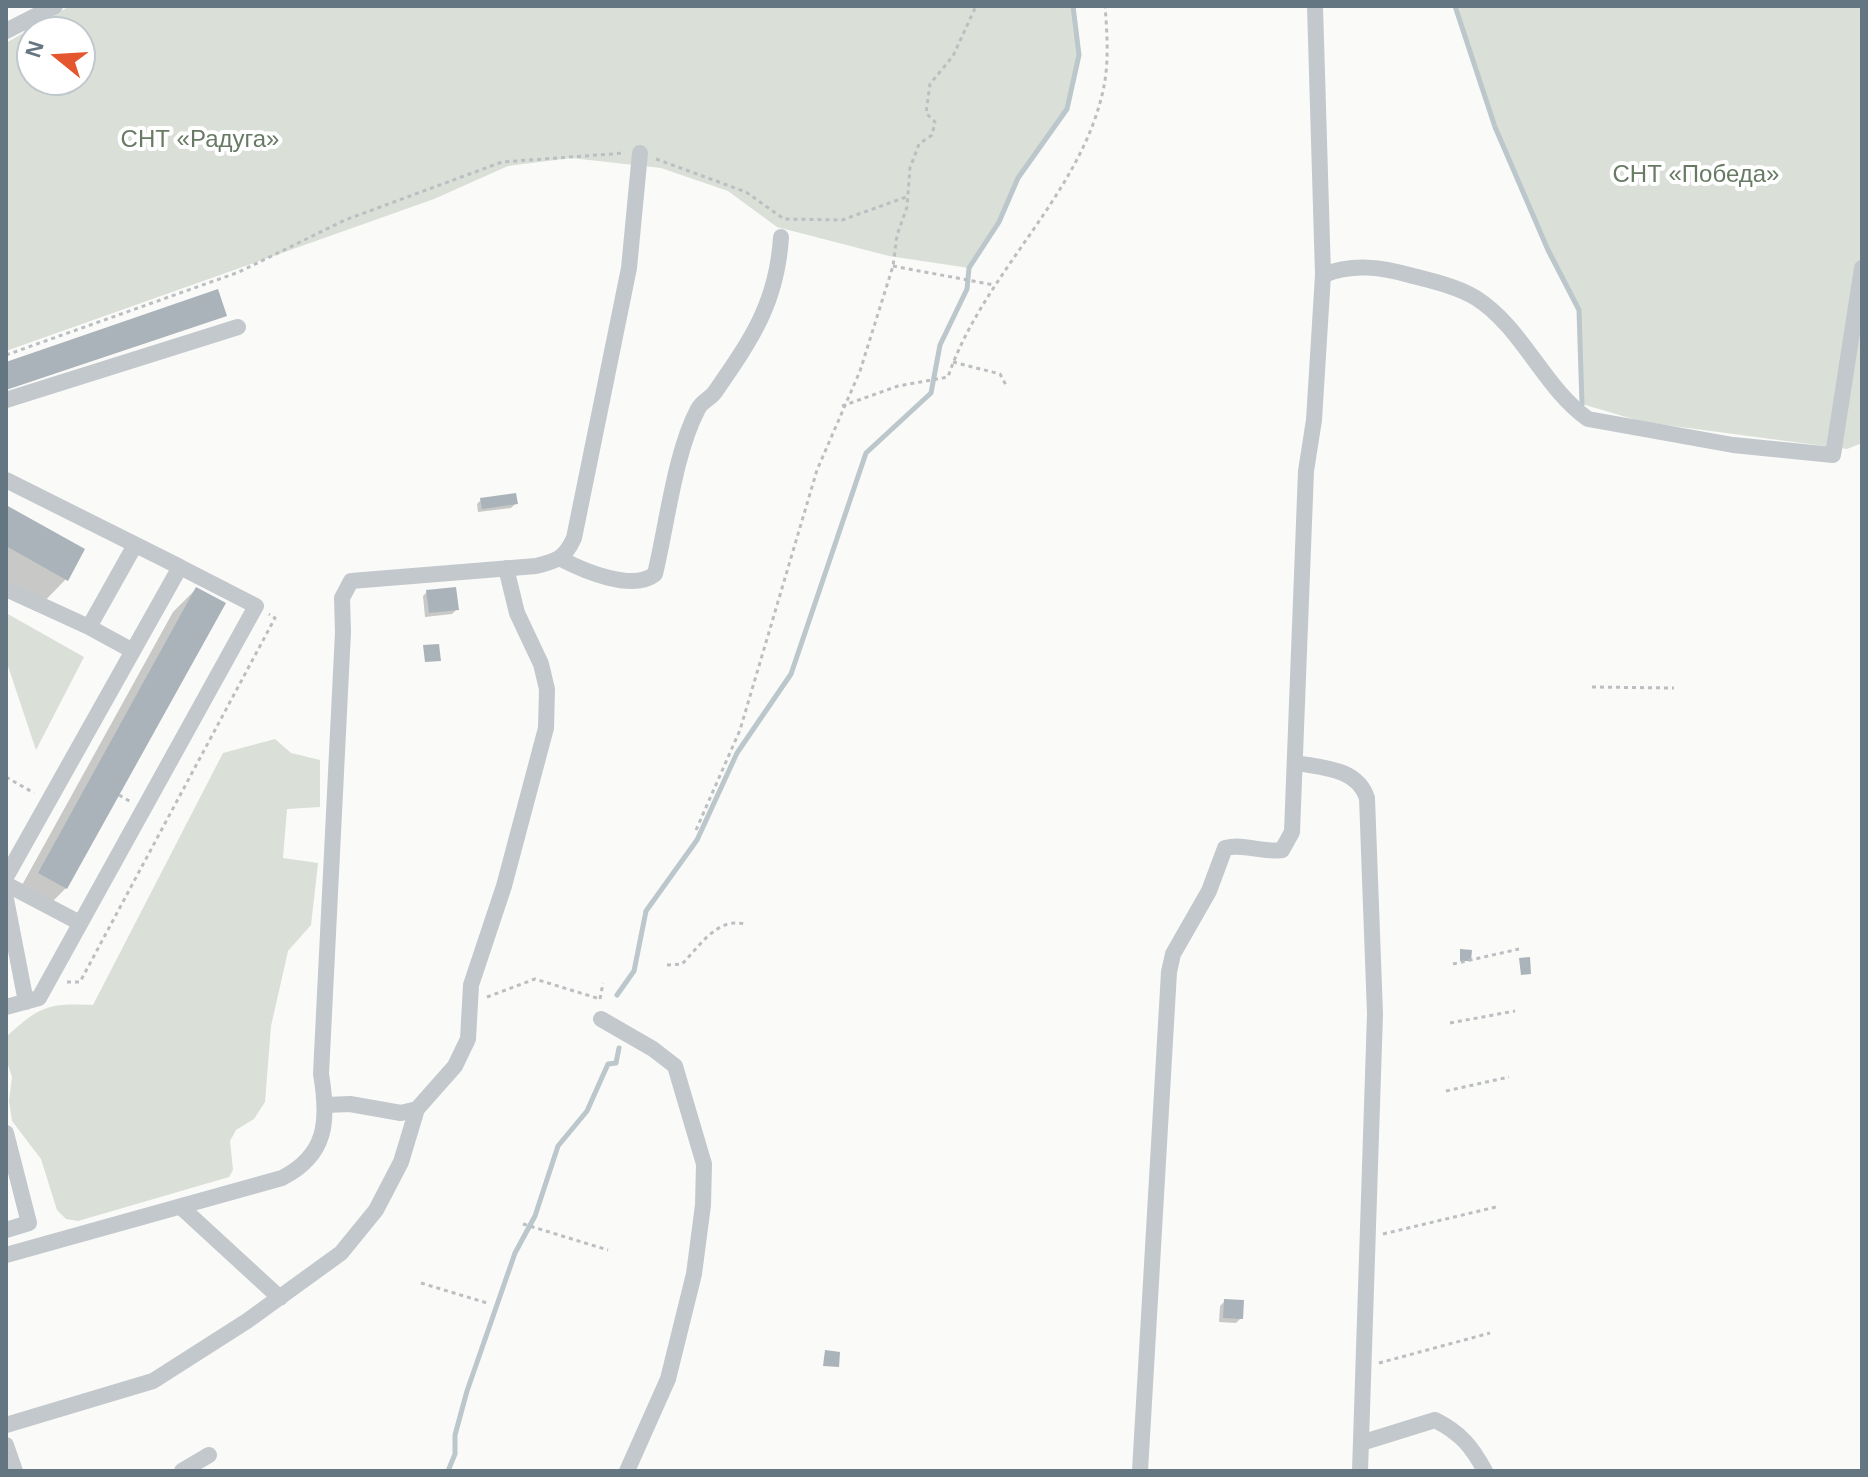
<!DOCTYPE html>
<html>
<head>
<meta charset="utf-8">
<style>
	body { margin:0 }
	#map { position:relative; width:1868px; height:1477px; overflow:hidden; background:#fafaf8; font-family:Arial,sans-serif }
	canvas { display:block }
	.frame { position:absolute; inset:0; border:8px solid #657683; pointer-events:none }
	.north { position:absolute; left:16px; top:16px; width:80px; height:80px; box-sizing:border-box; background:#fff; border:2px solid #c1c8cd; border-radius:50%; rotate:288deg; font-size:22px; font-weight:700; line-height:32px; text-align:center; color:#657683 }
	.north::after { content:''; display:block; margin:auto; width:28px; height:36px; background:#e4572e; clip-path:polygon(50% 0,100% 100%,50% 72%,0 100%) }
</style>
</head>
<body>
<div id="map">
<canvas width="1868" height="1477"></canvas>
<div class="frame"></div>
<div class="north">N</div>
</div>
<script>
const g = document.querySelector('canvas').getContext('2d');
g.lineJoin = 'round';
function fillPath(path, color) {
  g.fillStyle = color;
  g.fill(path, 'evenodd');
}
function strokePath(path, color, width, dash) {
  g.strokeStyle = color;
  g.lineWidth = width;
  g.lineCap = dash ? 'butt' : 'round';
  g.setLineDash(dash || []);
  g.stroke(path);
}
function drawText(font, color, halo, rows, align = 'center') {
  g.font = font + ' Arial,sans-serif';
  g.lineWidth = 8;
  g.setLineDash([]);
  g.textBaseline = 'middle';
  g.strokeStyle = halo;
  g.fillStyle = color;
  for (const [text, x, y, turn = 0] of rows) {
    g.save();
    g.translate(x, y);
    g.rotate((+turn || 0) * Math.PI / 180);
    g.textAlign = isNaN(turn) ? turn : align;
    if (halo) g.strokeText(text, 0, 0);
    g.fillText(text, 0, 0);
    g.restore();
  }
}
fillPath(new Path2D(`
	M70 6H1073L1079 55 1067 109 1018 178 999 222 969 268 889 256 777 227 728 191 661 168 571 158 508 166 434 199 6 351V43ZM32 32H80V80H32Z
	M1455 6H1862V443L1847 449 1643 422 1582 404 1579 310 1548 250 1495 127Z
	M6 613 84 657 36 750 6 660Z
	M275 739 291 753 320 760V807L287 809 283 858 318 863 311 925 288 951 271 1026 265 1102 254 1119 236 1130 230 1141 233 1170 229 1177 78 1221 66 1219 57 1210 41 1159 12 1121 9 1101 12 1077 6 1059V1037C40 1006 48 1003 93 1005L223 753Z`), '#dadfd7');
fillPath(new Path2D(`
	M481 500 516 503 511 508 478 512 477 504Z
	M6 507 66 579 35 611 6 594Z
	M196 589 66 888 43 911 16 896 173 612Z
	M427 592 457 609 452 614 425 617 423 596Z
	M1225 1301 1241 1318 1236 1323 1219 1322 1220 1306Z`), '#0003');
strokePath(new Path2D(`
	M1455 6 1495 127 1548 250 1579 310 1582 404
	M617 995 634 971 646 911 697 840 737 753 791 674 866 453 931 393 940 345 967 289 969 268 999 222 1018 178 1067 109 1079 55 1073 6
	M448 1471 455 1454V1435L467 1391 515 1253 535 1216 558 1146 587 1111 608 1064 616 1063 619 1048`), '#bbc7cb', 5);
fillPath(new Path2D(`
	M218 289 227 316 6 390V362Z
	M516 493 518 504 482 509 480 498Z
	M6 505 85 549 68 581 6 546Z
	M196 587 226 603 67 889 38 873Z
	M456 587 459 610 429 613 426 590Z
	M439 644 441 661 425 662 423 645Z
	M1460 949 1472 950 1471 961H1460Z
	M1530 957 1531 974 1521 975 1519 958Z
	M1224 1299 1244 1300 1243 1319 1223 1318Z
	M825 1350 840 1352 839 1367 823 1366Z`), '#aab3b9');
strokePath(new Path2D(`
	M656 159 746 192 784 219 842 220 909 196
	M893 266 994 285
	M6 355 239 272 345 220 502 162 625 153
	M953 362 1000 374 1007 387
	M842 406 898 386 948 377C983 273 1083 193 1104 86 1109 62 1107 30 1105 6
	M1592 687 1674 688
	M6 777 34 793
	M119 795 131 802
	M696 830 740 730 817 470 860 371 893 266 897 235 907 207 910 168 919 144 932 135 935 122 926 113 930 84 953 56 976 6
	M1453 964 1519 949
	M667 965 682 964C699 947 717 917 744 924
	M67 982H80L275 618 269 614
	M487 997 535 979 600 999
	M600 999 603 983
	M1450 1023 1515 1011
	M1446 1091 1509 1077
	M523 1224 608 1250
	M1383 1234 1496 1207
	M421 1283 487 1303
	M1379 1363 1490 1333`), '#bbbfc2', 3, [4, 4]);
strokePath(new Path2D(`
	M6 31 55 6
	M1323 275C1353 263 1382 267 1413 276 1433 281 1458 287 1476 298 1523 328 1543 387 1588 419L1733 445 1833 455 1862 268
	M6 400 238 327
	M6 480 180 567
	M561 559C584 571 633 592 655 574 667 524 675 452 698 409 702 401 710 399 715 392 751 340 777 303 781 237
	M6 589 89 627 135 545
	M89 627 133 651
	M1297 763C1323 768 1357 768 1367 798L1375 1014 1360 1471
	M6 877 180 567 256 606 39 998 6 1007
	M6 884 80 923
	M6 899 26 1002
	M601 1019 653 1049 675 1066 704 1164 703 1205 694 1274 668 1379 627 1471
	M326 1105 350 1104 401 1113 417 1109 455 1066 468 1039 471 985 504 886 546 728 547 689 541 664 517 613 506 568
	M6 1133 29 1223 6 1230
	M181 1207 280 1298
	M6 1255 282 1178C327 1155 329 1121 321 1074L343 632 342 598 351 581 536 566C557 561 565 558 574 538L629 268 640 153
	M6 1425 153 1381 247 1321 341 1253 376 1210 401 1162 417 1109
	M1361 1443 1435 1420C1461 1433 1472 1447 1485 1471
	M6 1445 15 1471
	M182 1471 209 1455
	M1140 1471 1169 972 1173 954 1209 891 1225 848C1245 843 1262 853 1282 850L1292 832 1306 471 1314 420 1323 275 1315 6`), '#c3c8cc', 16);
drawText('24px', '#687a64', '#fff', [
	["СНТ «Радуга»",200,140],
	["СНТ «Победа»",1696,175]
]);
</script>
</body>
</html>
